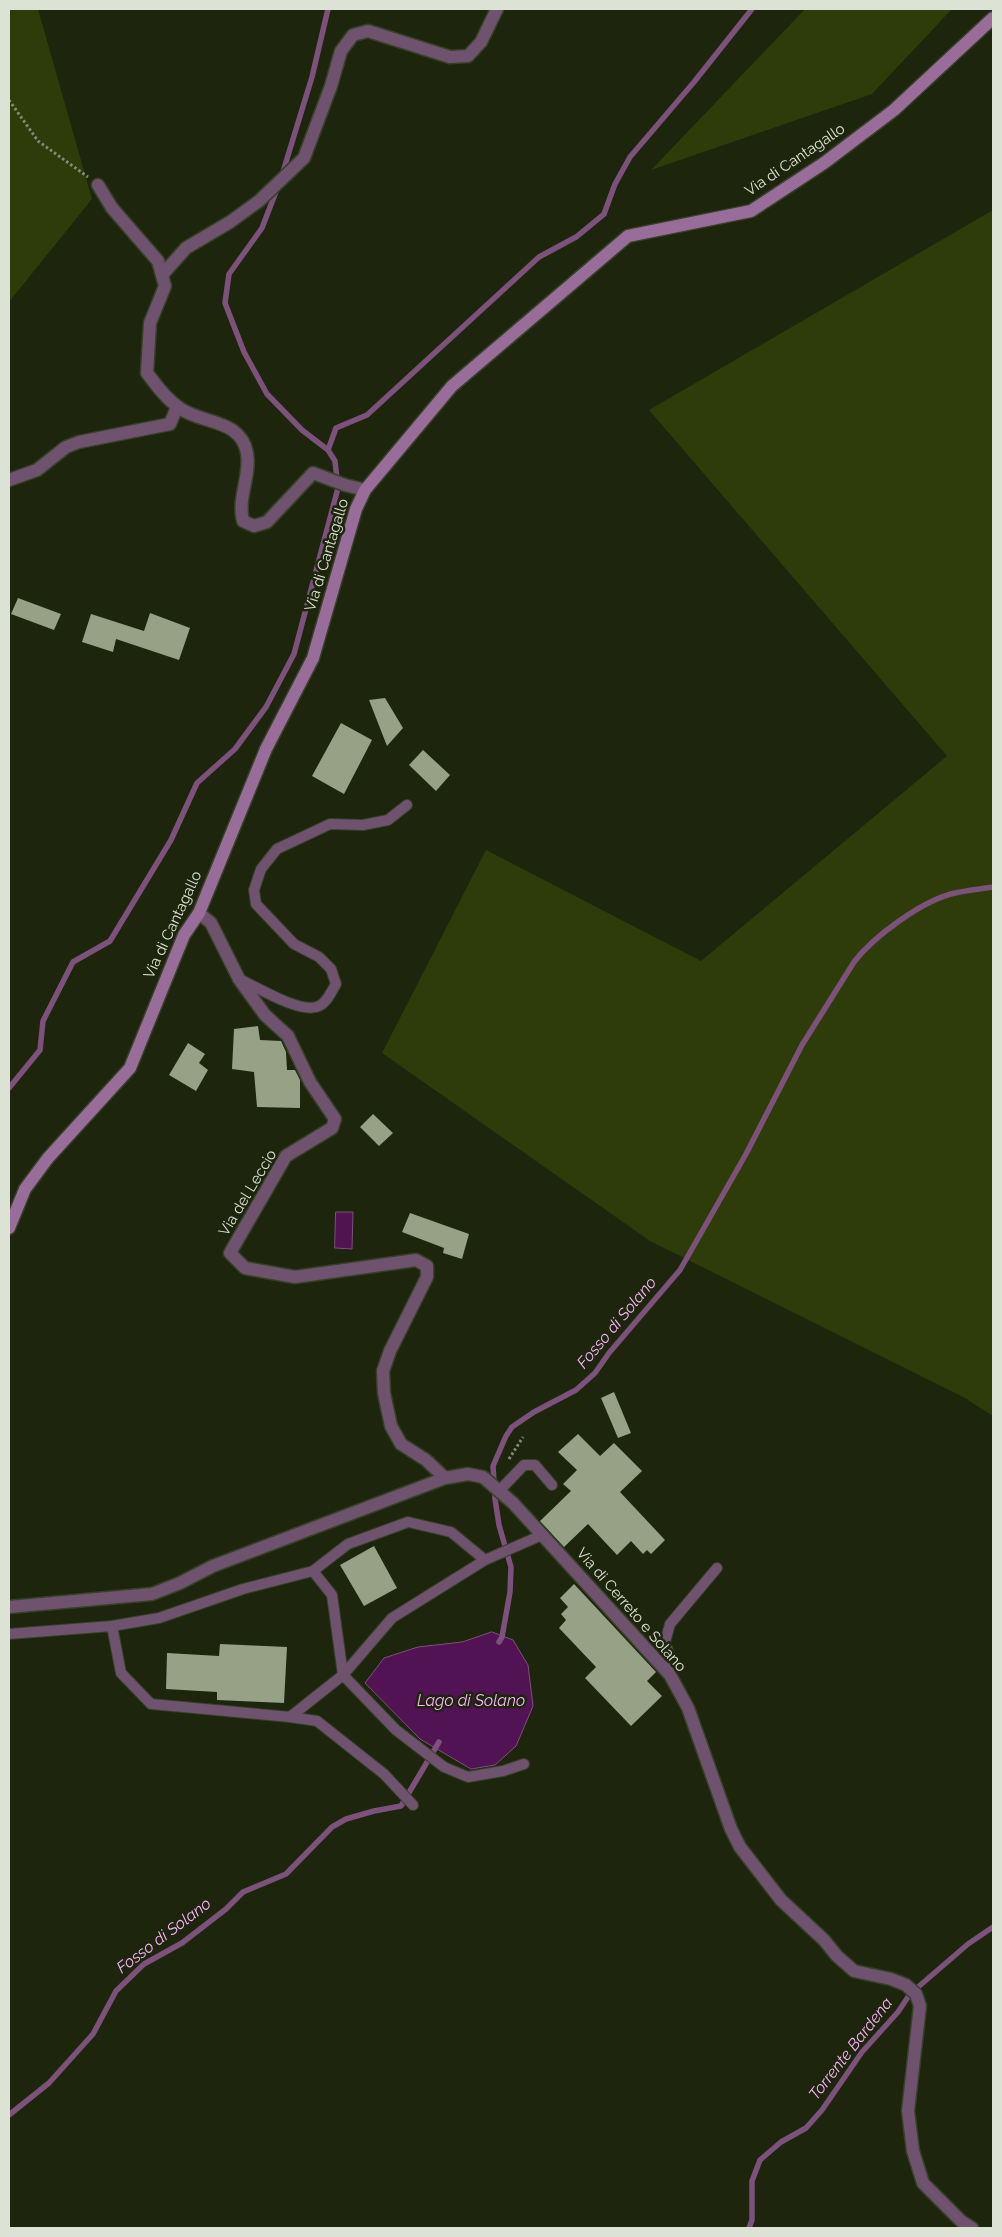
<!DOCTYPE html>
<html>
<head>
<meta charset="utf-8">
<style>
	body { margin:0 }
	#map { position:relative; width:1002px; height:2237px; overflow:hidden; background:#1d250d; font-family:Raleway,sans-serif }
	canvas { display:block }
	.frame { position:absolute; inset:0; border:10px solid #dde3d4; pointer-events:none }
</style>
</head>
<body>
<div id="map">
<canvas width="1002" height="2237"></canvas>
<div class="frame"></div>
</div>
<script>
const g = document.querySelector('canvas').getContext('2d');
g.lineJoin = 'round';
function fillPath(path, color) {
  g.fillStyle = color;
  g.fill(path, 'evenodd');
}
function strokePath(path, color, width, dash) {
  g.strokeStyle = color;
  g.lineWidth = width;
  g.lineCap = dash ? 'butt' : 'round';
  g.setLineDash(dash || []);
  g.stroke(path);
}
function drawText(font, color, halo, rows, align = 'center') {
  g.font = font + ' Raleway,sans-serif';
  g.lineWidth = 5;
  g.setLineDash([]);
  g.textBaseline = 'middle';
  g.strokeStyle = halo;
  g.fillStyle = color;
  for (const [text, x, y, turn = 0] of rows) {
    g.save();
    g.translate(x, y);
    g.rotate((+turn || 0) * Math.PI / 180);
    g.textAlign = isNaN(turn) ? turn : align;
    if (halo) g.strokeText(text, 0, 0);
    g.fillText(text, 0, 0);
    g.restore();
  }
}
fillPath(new Path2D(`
	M9 9H38L92 199 9 302Z
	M805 9H952L872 94 651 170Z
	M993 210V1416L965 1398 650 1241 382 1053 486 850 701 961 947 756 649 410Z`), '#2d3c08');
const water = new Path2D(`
	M336 1212H353L352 1249 335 1248Z
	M492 1632 513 1640 528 1665 533 1706 516 1746 495 1765 471 1769 420 1739 365 1683 384 1658 418 1647 462 1642Z`);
fillPath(water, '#521355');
strokePath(water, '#7c517b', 1);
strokePath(new Path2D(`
	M282 175 312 77 328 9
	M277 189 262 228 229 274 225 303 244 352 267 394 302 430 328 450
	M9 1088 40 1050 43 1021 73 962 110 941 171 840 197 783 235 749 266 707 294 654 338 488 335 461 328 450 336 428 367 415 539 257 576 237 604 214 615 184 630 157 694 82 752 9
	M499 1642 502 1637 510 1592 511 1567 499 1525 495 1499 493 1466 506 1436 512 1427 534 1412 576 1390 595 1373 609 1353 680 1270 746 1154 802 1045 854 962C874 936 923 900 955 893 967 890 981 889 993 887
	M9 2115 49 2083 93 2034 116 1991 144 1964 182 1943 226 1909 243 1892 286 1874 332 1827 346 1819 374 1811 401 1806 439 1742
	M749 2228 752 2220V2181L760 2160 781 2142 806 2128 822 2110 862 2052 898 2012 910 1994 968 1944 993 1927`), '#7c517b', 5.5);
fillPath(new Path2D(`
	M18 598 61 614 54 630 11 614Z
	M150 613 190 628 179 660 116 639 113 652 82 642 91 614 144 631Z
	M385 698 403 728 387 746 369 700Z
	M341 723 372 740 344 794 312 776Z
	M423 750 450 775 436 791 409 765Z
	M258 1026 260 1040 281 1041 286 1052 287 1070H295L300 1080V1108L257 1107 254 1072 232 1069 234 1029Z
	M188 1043 205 1054 199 1063 208 1070 196 1091 169 1075Z
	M373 1114 393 1133 379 1146 360 1127Z
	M410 1213 469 1234 462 1259 443 1253 444 1248 402 1232Z
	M614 1392 631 1433 618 1438 601 1398Z
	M578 1434 600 1456 614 1443 642 1471 620 1492 665 1540 651 1554 647 1550 643 1554 631 1541 617 1555 588 1524 564 1547 540 1521 571 1491 563 1484 577 1470 558 1452Z
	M374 1546 397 1588 364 1606 340 1565Z
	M574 1584 656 1672 647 1681 662 1696 631 1726 585 1678 596 1667 559 1628 566 1620 561 1614 568 1607 560 1598Z
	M220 1644 287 1647 284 1703 217 1700V1692L166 1689 167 1653 219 1656Z`), '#96a185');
const lane = new Path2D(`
	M239 979C257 987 297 1012 316 1007 326 1005 331 992 336 984L331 969 319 957 294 944 256 904 254 890 261 869 277 849 330 824 363 825 388 820 407 805
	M499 1491 524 1465H535L552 1485
	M313 1571 332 1595 343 1675 396 1730 444 1767 468 1777 503 1771 524 1764
	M112 1626 121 1673 151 1704 290 1717 343 1675 392 1618 485 1560 542 1535
	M9 1634 112 1626 159 1618 243 1589 313 1571 348 1544 408 1522 451 1532 485 1560
	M670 1675 671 1660 665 1642 670 1624 717 1568
	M290 1717 317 1721 384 1774 413 1805`);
const street = new Path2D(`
	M98 185 112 208 158 261 165 286 150 323 147 373C157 386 167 400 181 409 203 424 241 419 247 453 251 476 237 498 243 521L254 526 267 522 313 473 345 485 365 490
	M162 275 186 248 230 222 259 201 304 158 331 86 341 51 353 35 368 31 450 57 468 56 481 42 497 9
	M9 480 37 470 66 447 79 442 170 424 177 407
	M199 913 211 923 239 979 265 1015 288 1036 310 1082 335 1119 332 1128 286 1156 230 1253 245 1268 295 1277 416 1260 427 1266V1277L390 1351 383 1371 384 1393 391 1426 401 1444 426 1460 445 1478
	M9 1607 152 1594 180 1583 213 1566 445 1478 468 1474 483 1477 513 1503 670 1675 688 1708 731 1829 740 1847 781 1900 824 1940 837 1956 854 1971 891 1979 906 1985 916 1994 920 2006 908 2111 913 2151 923 2183 961 2221 972 2228`);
const secondary = new Path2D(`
	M9 1228 25 1189 48 1158 130 1068 184 935 199 913 266 749 313 658 356 509 365 490 452 386 628 236 751 211 824 163 894 110 993 18`);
strokePath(lane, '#384029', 12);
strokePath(street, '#384029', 15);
strokePath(secondary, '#384029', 15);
strokePath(new Path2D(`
	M9 100 38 141 88 177
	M509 1459 523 1437`), '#848b78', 3, [2.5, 2.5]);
strokePath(lane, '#6e526e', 10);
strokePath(street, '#6e526e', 12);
strokePath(secondary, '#996d9a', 12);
drawText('15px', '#dde3d4', '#1d250d', [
	["Via di Cantagallo",795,160,-34],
	["Via di Cantagallo",327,555,-73],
	["Via di Cantagallo",173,925,-65],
	["Via del Leccio",248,1193,-59],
	["Via di Cerreto e Solano",631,1610,49]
]);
drawText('italic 16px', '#f9b2fb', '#1d250d', [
	["Fosso di Solano",617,1323,-50],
	["Lago di Solano",471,1701],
	["Fosso di Solano",164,1936,-37],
	["Torrente Bardena",851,2049,-52]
]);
</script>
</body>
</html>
